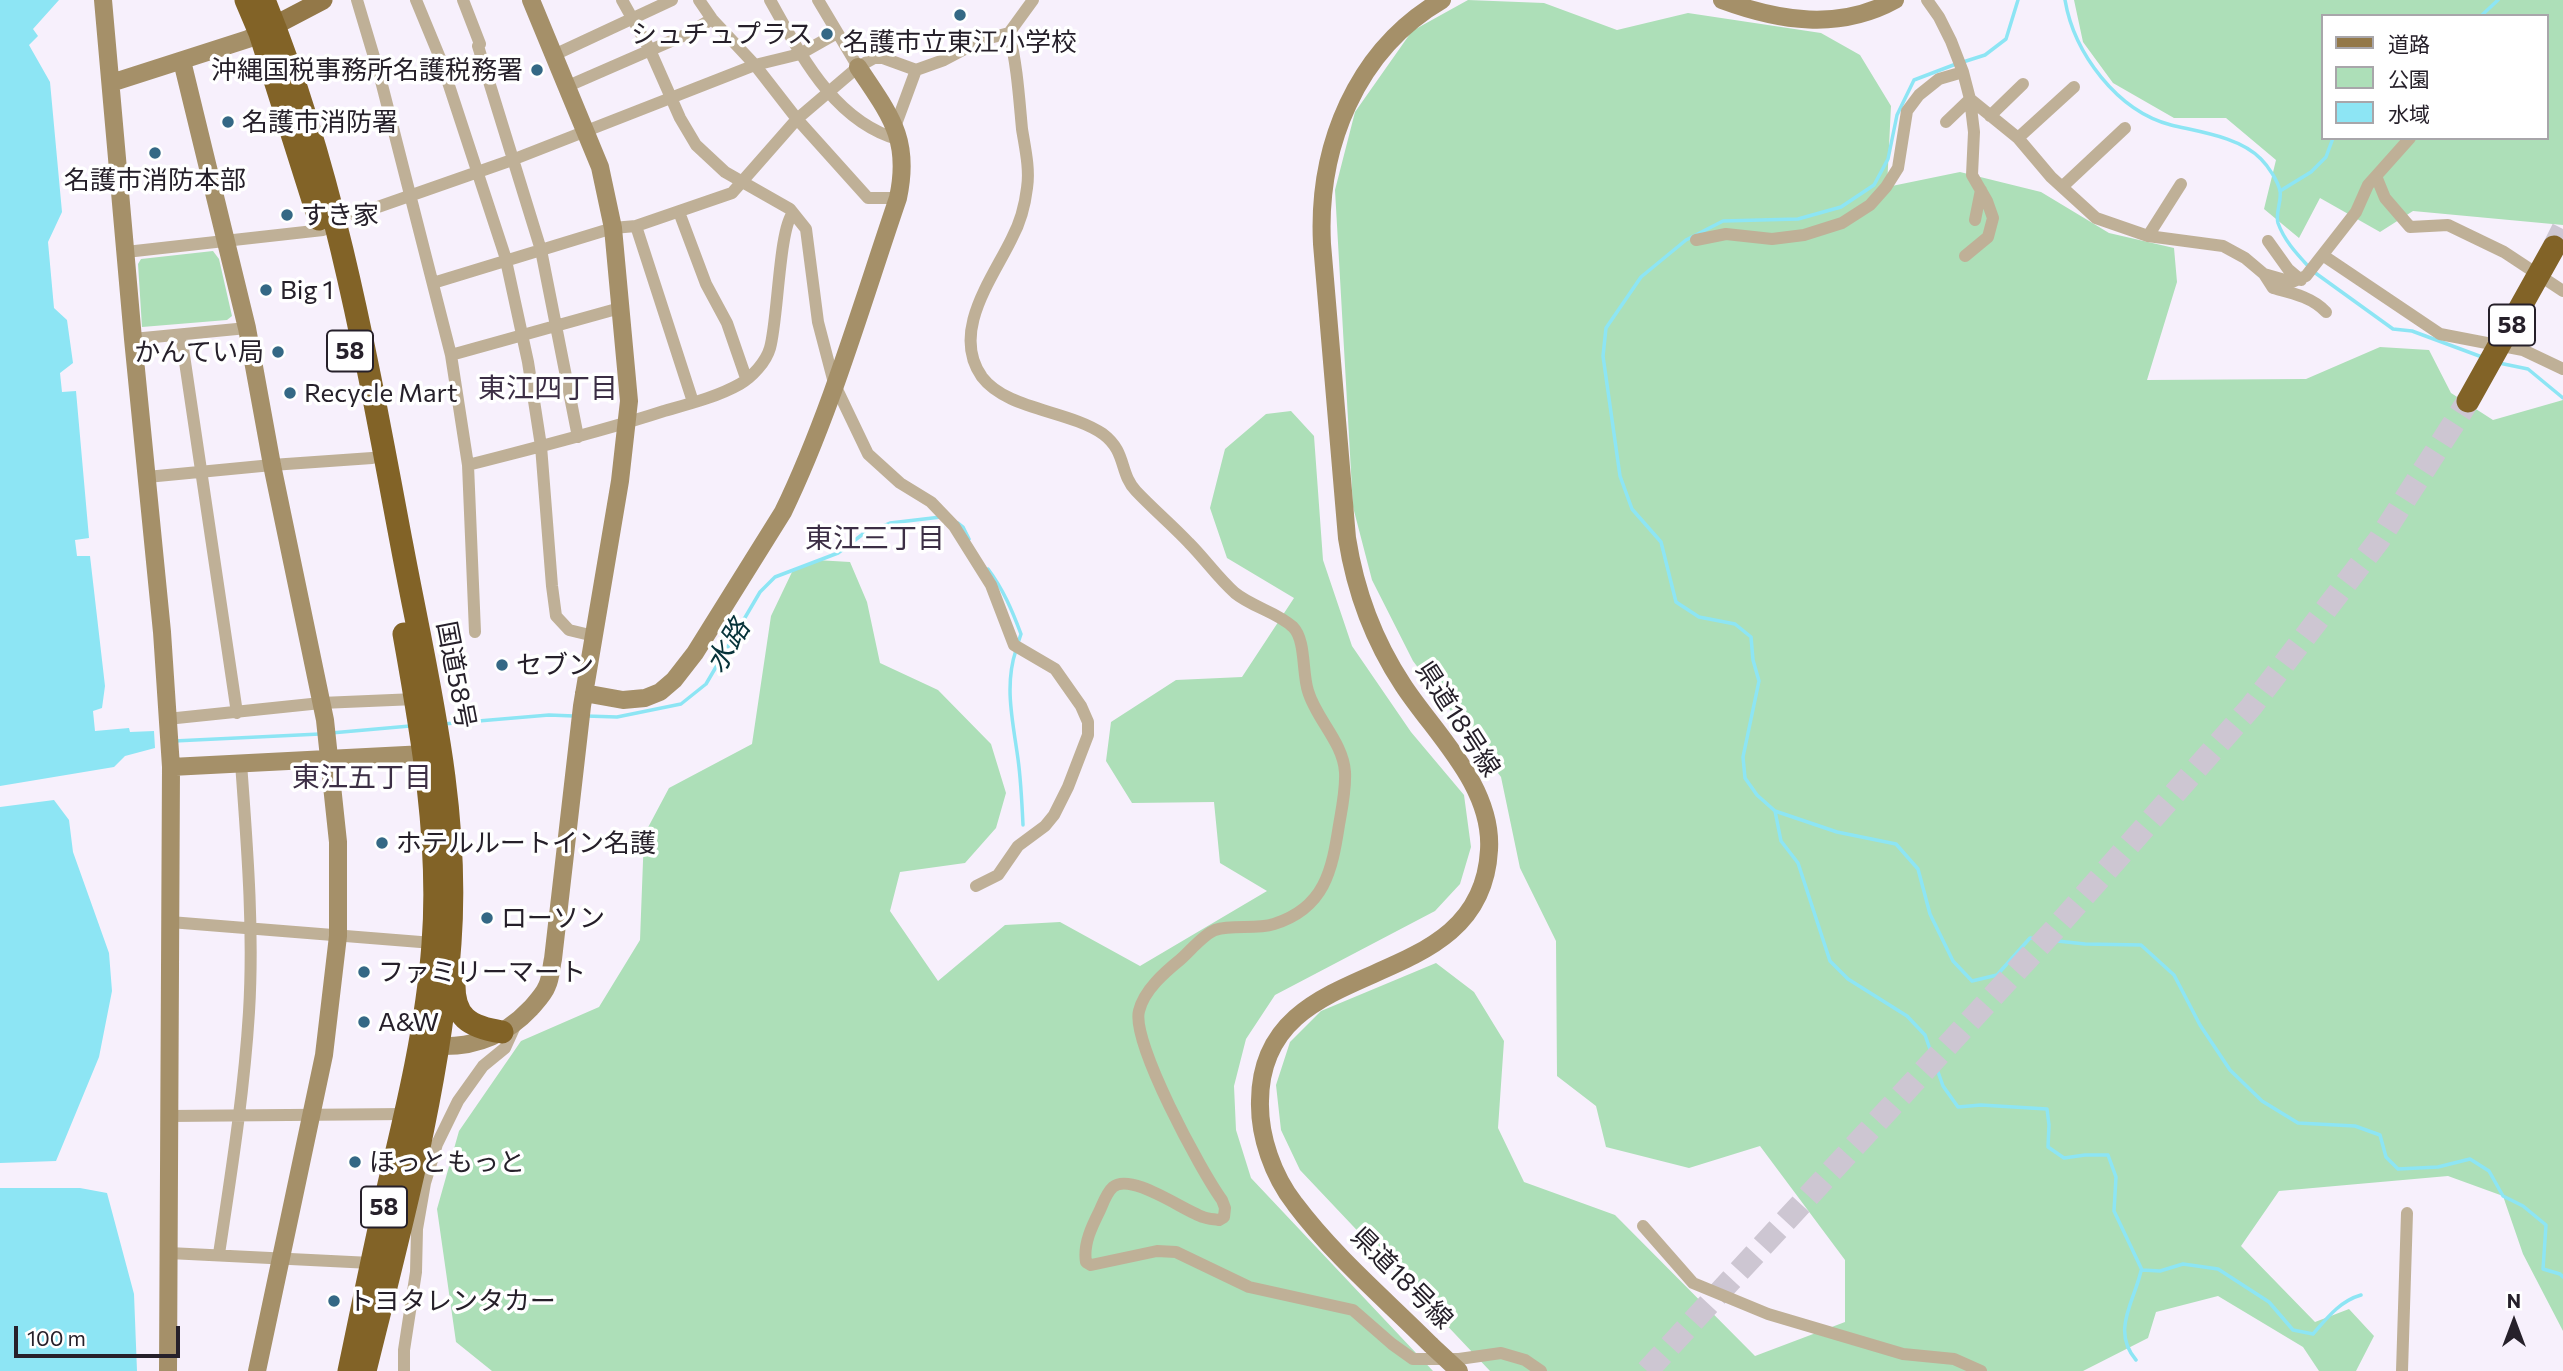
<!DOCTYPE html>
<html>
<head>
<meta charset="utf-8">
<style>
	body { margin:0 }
	#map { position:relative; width:2563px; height:1371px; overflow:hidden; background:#f7f0fc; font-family:Commissioner,"Noto Sans JP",sans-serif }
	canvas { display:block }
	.legend { position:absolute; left:2321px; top:14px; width:228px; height:126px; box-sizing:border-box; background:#fff; border:2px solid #a8a6aa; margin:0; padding:9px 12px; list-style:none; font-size:21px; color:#26202a }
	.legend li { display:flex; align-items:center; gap:14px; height:35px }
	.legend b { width:35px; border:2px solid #a8a6aa }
	.north { position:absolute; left:2479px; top:1287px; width:70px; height:70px; -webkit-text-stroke:5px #fff; paint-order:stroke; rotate:0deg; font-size:19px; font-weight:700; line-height:28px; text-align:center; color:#26202a }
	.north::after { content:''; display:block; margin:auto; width:24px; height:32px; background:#26202a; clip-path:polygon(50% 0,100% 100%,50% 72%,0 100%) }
	.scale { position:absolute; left:14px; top:1326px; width:166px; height:32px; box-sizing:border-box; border:4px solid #26202a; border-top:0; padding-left:9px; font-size:21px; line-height:24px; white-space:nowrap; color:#26202a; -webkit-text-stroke:5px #fff; paint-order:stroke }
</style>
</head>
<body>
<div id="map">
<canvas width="2563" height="1371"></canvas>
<ul class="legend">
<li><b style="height:9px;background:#937848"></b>道路</li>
<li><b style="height:19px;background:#addfb8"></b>公園</li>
<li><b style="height:19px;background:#8de5f4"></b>水域</li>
</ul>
<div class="north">N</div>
<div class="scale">100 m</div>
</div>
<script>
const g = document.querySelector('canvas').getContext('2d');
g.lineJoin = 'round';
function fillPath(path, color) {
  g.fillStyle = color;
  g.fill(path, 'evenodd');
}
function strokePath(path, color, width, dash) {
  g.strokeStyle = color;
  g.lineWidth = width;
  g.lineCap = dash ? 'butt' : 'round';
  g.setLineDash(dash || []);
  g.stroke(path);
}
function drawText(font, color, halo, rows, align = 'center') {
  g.font = font + ' Commissioner,"Noto Sans JP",sans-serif';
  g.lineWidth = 7;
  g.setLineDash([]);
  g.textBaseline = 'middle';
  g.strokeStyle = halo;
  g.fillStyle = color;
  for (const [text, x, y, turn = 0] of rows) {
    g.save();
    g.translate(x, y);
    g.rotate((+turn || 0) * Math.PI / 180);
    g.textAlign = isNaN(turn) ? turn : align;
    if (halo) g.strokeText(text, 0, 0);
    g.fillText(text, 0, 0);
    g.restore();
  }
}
fillPath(new Path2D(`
	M1468 0 1544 3 1617 30 1688 13 1821 33 1860 55 1891 106 1887 187 1960 172 2041 192 2109 233 2174 248 2177 282 2147 380 2306 379 2380 347 2429 350 2451 393 2493 420 2563 400V1331L2523 1254 2503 1196 2448 1176 2279 1191 2241 1246 2315 1322 2349 1309 2374 1336 2356 1371H2319L2303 1347 2218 1296 2156 1312 2148 1338 2083 1371H1490L1300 1170 1281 1130 1276 1085 1290 1042 1321 1011 1436 963 1474 992 1504 1041 1498 1128 1524 1182 1615 1215 1755 1356 1845 1322V1260L1760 1146 1689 1168 1606 1147 1596 1106 1557 1076 1556 941 1520 868 1501 777 1413 661 1372 580 1353 507 1335 190 1355 112 1412 31Z
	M2074 0H2563V225L2413 211 2380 232 2320 198 2299 238 2264 209 2276 160 2226 118H2174L2113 83 2083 42ZM2323 16H2547V138H2323Z
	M213 251 219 259 232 316 227 320 142 327 138 264 141 259Z
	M1291 411 1314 436 1323 560 1352 646 1411 732 1464 795 1471 847 1460 884 1435 911 1275 995 1246 1039 1234 1086 1236 1130 1251 1178 1433 1371H492L456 1342 437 1209 459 1131 521 1041 599 1007 640 940 644 835 669 788 752 744 771 616 792 572 816 560 850 562 867 602 880 663 938 690 991 744 1006 793 996 828 965 863 900 872 890 911 938 981 1005 925 1060 922 1140 966 1267 891 1220 863 1214 802 1132 803 1106 761 1111 722 1176 680 1242 677 1294 598 1227 558 1210 508 1225 449 1266 414Z`), '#addfb8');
fillPath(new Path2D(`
	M0 0H59L33 29 38 36 29 45 50 82 62 212 48 242 54 308 67 320 73 363 60 373 62 392 76 391 89 538 75 540 77 556H90L105 686 102 708 93 711 95 731 129 728 130 732 154 731 155 748 125 756 114 767 0 786Z
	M54 800 69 820 73 852 109 953 112 991 99 1057 56 1161 0 1163V807Z
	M0 1188H80L107 1193 134 1294 137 1371H0Z`), '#8de5f4');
strokePath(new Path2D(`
	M2065 0C2074 53 2117 111 2171 125 2200 132 2240 137 2261 159 2268 166 2278 181 2280 191 2282 201 2275 213 2278 223 2284 240 2296 253 2308 266
	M2481 16 2498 0
	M1963 62 1985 55 2006 39 2018 0
	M1956 64 1914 80 1897 115 1888 159 1874 185 1841 207 1798 219 1723 221 1686 240 1641 277 1606 328 1603 356 1620 476 1632 509 1661 542 1676 602 1699 617 1735 624 1751 637 1753 660 1759 681 1743 757 1745 778 1757 795 1775 811 1781 841 1798 863 1830 961 1848 979 1907 1016 1925 1035 1943 1086 1958 1107 1981 1105 2047 1109 2049 1125 2048 1147 2064 1158 2085 1155H2108L2116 1177 2114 1211 2142 1270 2160 1271 2183 1264 2218 1269 2269 1302 2293 1330 2313 1334C2327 1318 2340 1301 2361 1295
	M2280 191 2311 172 2326 157 2333 138
	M2314 272 2393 329 2412 331 2482 357
	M2499 363 2528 369 2563 398
	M958 523 963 527 969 539
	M988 569C1003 589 1012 610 1021 634L1018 643
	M1016 650C1004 686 1013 722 1018 759 1021 781 1022 803 1023 825
	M586 716 617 717 681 704 706 684 760 592 775 577 838 553 863 534 890 523 941 517
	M443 724 549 715 574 716
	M331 733 410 726
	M174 741 320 734
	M1775 811 1837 832 1896 844 1918 869 1930 914 1953 961 1972 981 1997 975 2030 938 2085 944 2141 945 2174 975 2200 1025 2230 1070 2262 1101 2298 1123 2355 1126 2380 1135 2386 1157 2398 1169 2438 1167 2470 1159 2489 1171 2503 1196 2523 1206 2546 1225 2543 1269 2560 1274 2563 1277
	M2136 1360C2111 1331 2134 1302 2141 1271`), '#8de5f4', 3.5);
strokePath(new Path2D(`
	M2554 247 2563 229
	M1647 1371 2054 930 2251 707 2379 540 2468 401`), '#cdc6d2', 23, [23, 11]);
strokePath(new Path2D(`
	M357 0 380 77 451 355 468 465 475 632
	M416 0 440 58 505 256 528 362 541 446 552 586 556 616 569 630 594 636
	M463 0 480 44
	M622 0 650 50 680 118 696 145 725 172 790 209 806 229 818 322 834 383 868 454 900 483 931 502 954 526 991 585 1014 645 1055 669 1081 706 1088 722V735L1068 787 1054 815 1045 826 1018 846 998 875 976 886
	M699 0 712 19 755 65 797 119 868 198H898
	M770 0C801 55 834 122 900 140
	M818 0 858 67
	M1927 0 1939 17 1951 41 1963 72 1970 99 2018 138 2051 177 2096 218 2148 236 2223 246 2245 258 2264 274 2292 282 2306 276 2356 212 2368 185 2410 138
	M1009 33C1017 64 1019 97 1022 129 1025 148 1030 169 1027 188 1025 205 1020 223 1012 238 993 278 950 332 982 377 1007 410 1068 410 1103 434 1127 452 1119 473 1136 491 1153 509 1172 525 1189 543 1205 559 1218 578 1235 593 1252 607 1277 612 1293 627 1306 640 1302 673 1308 691 1316 719 1343 742 1345 772 1346 789 1342 808 1339 825 1332 870 1325 908 1274 924 1255 930 1233 924 1215 930 1203 935 1191 950 1181 959 1165 972 1144 990 1139 1011 1131 1042 1201 1171 1222 1200L1225 1208 1224 1217 1219 1220C1213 1219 1208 1219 1203 1217 1184 1211 1131 1172 1113 1187 1107 1192 1103 1203 1100 1210 1092 1226 1083 1244 1086 1262L1091 1265 1157 1251 1176 1252 1249 1287 1353 1310 1392 1344 1413 1359H1459L1501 1353 1525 1360 1541 1371
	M478 46 541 250 578 437
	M554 55 672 0
	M568 86 685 35 712 19
	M1990 116 2023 84
	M1946 122 1970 99
	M895 127 916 70
	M2018 138 2074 87
	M2376 176 2385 198 2410 227 2448 225 2504 252 2563 291
	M2062 187 2125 128
	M679 212 706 284 727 323 746 378
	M355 215 512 160 755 65 800 54 837 33
	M1975 220 1981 190
	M636 226 693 402
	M2148 236 2181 184
	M1696 240 1726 234 1772 239 1804 235 1842 223 1870 205 1886 187 1898 168 1907 111 1919 95 1939 79 1963 72
	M2268 241 2288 269 2301 280
	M126 252 323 230
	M1965 256 1988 237 1993 218 1987 201 1972 175 1974 132 1970 99
	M2324 256 2440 334 2523 350 2563 369
	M2264 274 2273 288C2292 293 2312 297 2326 312
	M433 283 613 228 636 226 732 193 797 119 858 67 874 58H883L916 70 944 60 982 40 1009 33 1033 0
	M181 335 237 713
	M133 339 247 328
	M451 355 620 308
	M468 465C534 448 600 432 664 411 689 404 717 397 740 384 752 377 766 362 770 348 778 320 779 228 793 213
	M147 477 272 465 372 458
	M167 719 321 703 416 699
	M170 922 433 943
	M170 1116 406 1114
	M1643 1226 1693 1283 1768 1314 1903 1354 1954 1359 1981 1371
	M169 1253 371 1263
	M219 1254C231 1174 244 1093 249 1012 254 929 247 845 241 763
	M404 1371V1350L416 1272 417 1229 425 1183 437 1144 458 1101 483 1066 505 1048 515 1026
	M2402 1371 2407 1213`), '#bfb097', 12);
strokePath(new Path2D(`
	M103 0 133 339 162 632 171 767 168 1371
	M1722 0C1779 21 1839 31 1895 0
	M182 61 247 328 272 465 325 720 338 842V936L324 1055 257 1371
	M111 83 248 39 260 33
	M584 693 623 700 645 698 660 692 674 680 695 653 783 512C830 415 863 300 898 198 911 138 889 114 858 67
	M171 767 425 754
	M426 1045C468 1050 502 1039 531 1008 537 1001 544 994 547 986 551 978 551 967 553 959L582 706 620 481 629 401 613 228 600 167 531 0
	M1431 1345C1385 1299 1334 1256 1295 1204 1273 1176 1259 1136 1260 1101 1261 947 1481 1002 1489 850 1493 786 1435 734 1403 685 1374 641 1355 589 1347 538L1322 244C1317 147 1356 50 1442 0`), '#a59069', 18);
strokePath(new Path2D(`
	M262 32 323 0`), '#937848', 19);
strokePath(new Path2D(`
	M246 0 260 33 319 219
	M264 0C335 175 367 361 402 546 427 679 460 806 450 943 440 1085 399 1233 365 1371
	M454 982C453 1017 469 1027 502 1032
	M349 1371C362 1309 375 1246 389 1184 408 1105 427 1025 433 944 441 842 422 734 404 634`), '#826327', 23);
strokePath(new Path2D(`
	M1431 1345 1459 1371`), '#a59069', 18);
strokePath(new Path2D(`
	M2468 401 2554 247`), '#826327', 23);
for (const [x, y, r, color] of [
	[960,15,7,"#346885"],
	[827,34,7,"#346885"],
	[537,70,7,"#346885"],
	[228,122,7,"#346885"],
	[155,153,7,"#346885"],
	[287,215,7,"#346885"],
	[266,290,7,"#346885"],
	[278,352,7,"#346885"],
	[290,393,7,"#346885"],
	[502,665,7,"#346885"],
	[382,843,7,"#346885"],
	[487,918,7,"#346885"],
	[364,972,7,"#346885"],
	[364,1022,7,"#346885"],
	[355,1162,7,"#346885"],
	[334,1301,7,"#346885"]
]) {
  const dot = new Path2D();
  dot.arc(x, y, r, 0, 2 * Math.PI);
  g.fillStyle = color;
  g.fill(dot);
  strokePath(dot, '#fff', 2.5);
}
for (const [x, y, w] of [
	[2512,325,46],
	[350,351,46],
	[384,1207,46]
]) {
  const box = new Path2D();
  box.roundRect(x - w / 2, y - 20.5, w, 41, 5);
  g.fillStyle = '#fff';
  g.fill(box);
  strokePath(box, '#26202a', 2);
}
drawText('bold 24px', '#26202a', null, [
	["58",2512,325],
	["58",350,351],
	["58",384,1207]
]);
drawText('26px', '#26202a', '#fff', [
	["シュチュプラス",813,34,"right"],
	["名護市立東江小学校",960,42,"center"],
	["沖縄国税事務所名護税務署",523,70,"right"],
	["名護市消防署",242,122],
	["名護市消防本部",155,180,"center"],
	["すき家",301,215],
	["Big 1",280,290],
	["かんてい局",264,352,"right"],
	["Recycle Mart",304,393],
	["セブン",516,665],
	["ホテルルートイン名護",396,843],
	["ローソン",501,918],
	["ファミリーマート",378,972],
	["A&W",378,1022],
	["ほっともっと",369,1162],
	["トヨタレンタカー",348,1301]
], 'left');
drawText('26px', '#26202a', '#fff', [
	["国道58号",456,675,79],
	["県道18号線",1458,719,57],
	["県道18号線",1402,1278,45]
]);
drawText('28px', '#3c2e45', '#fff', [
	["東江四丁目",548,389],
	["東江三丁目",875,539],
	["東江五丁目",362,778]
]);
drawText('italic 28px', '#063239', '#fff', [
	["水路",728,646,-59]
]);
</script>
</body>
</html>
